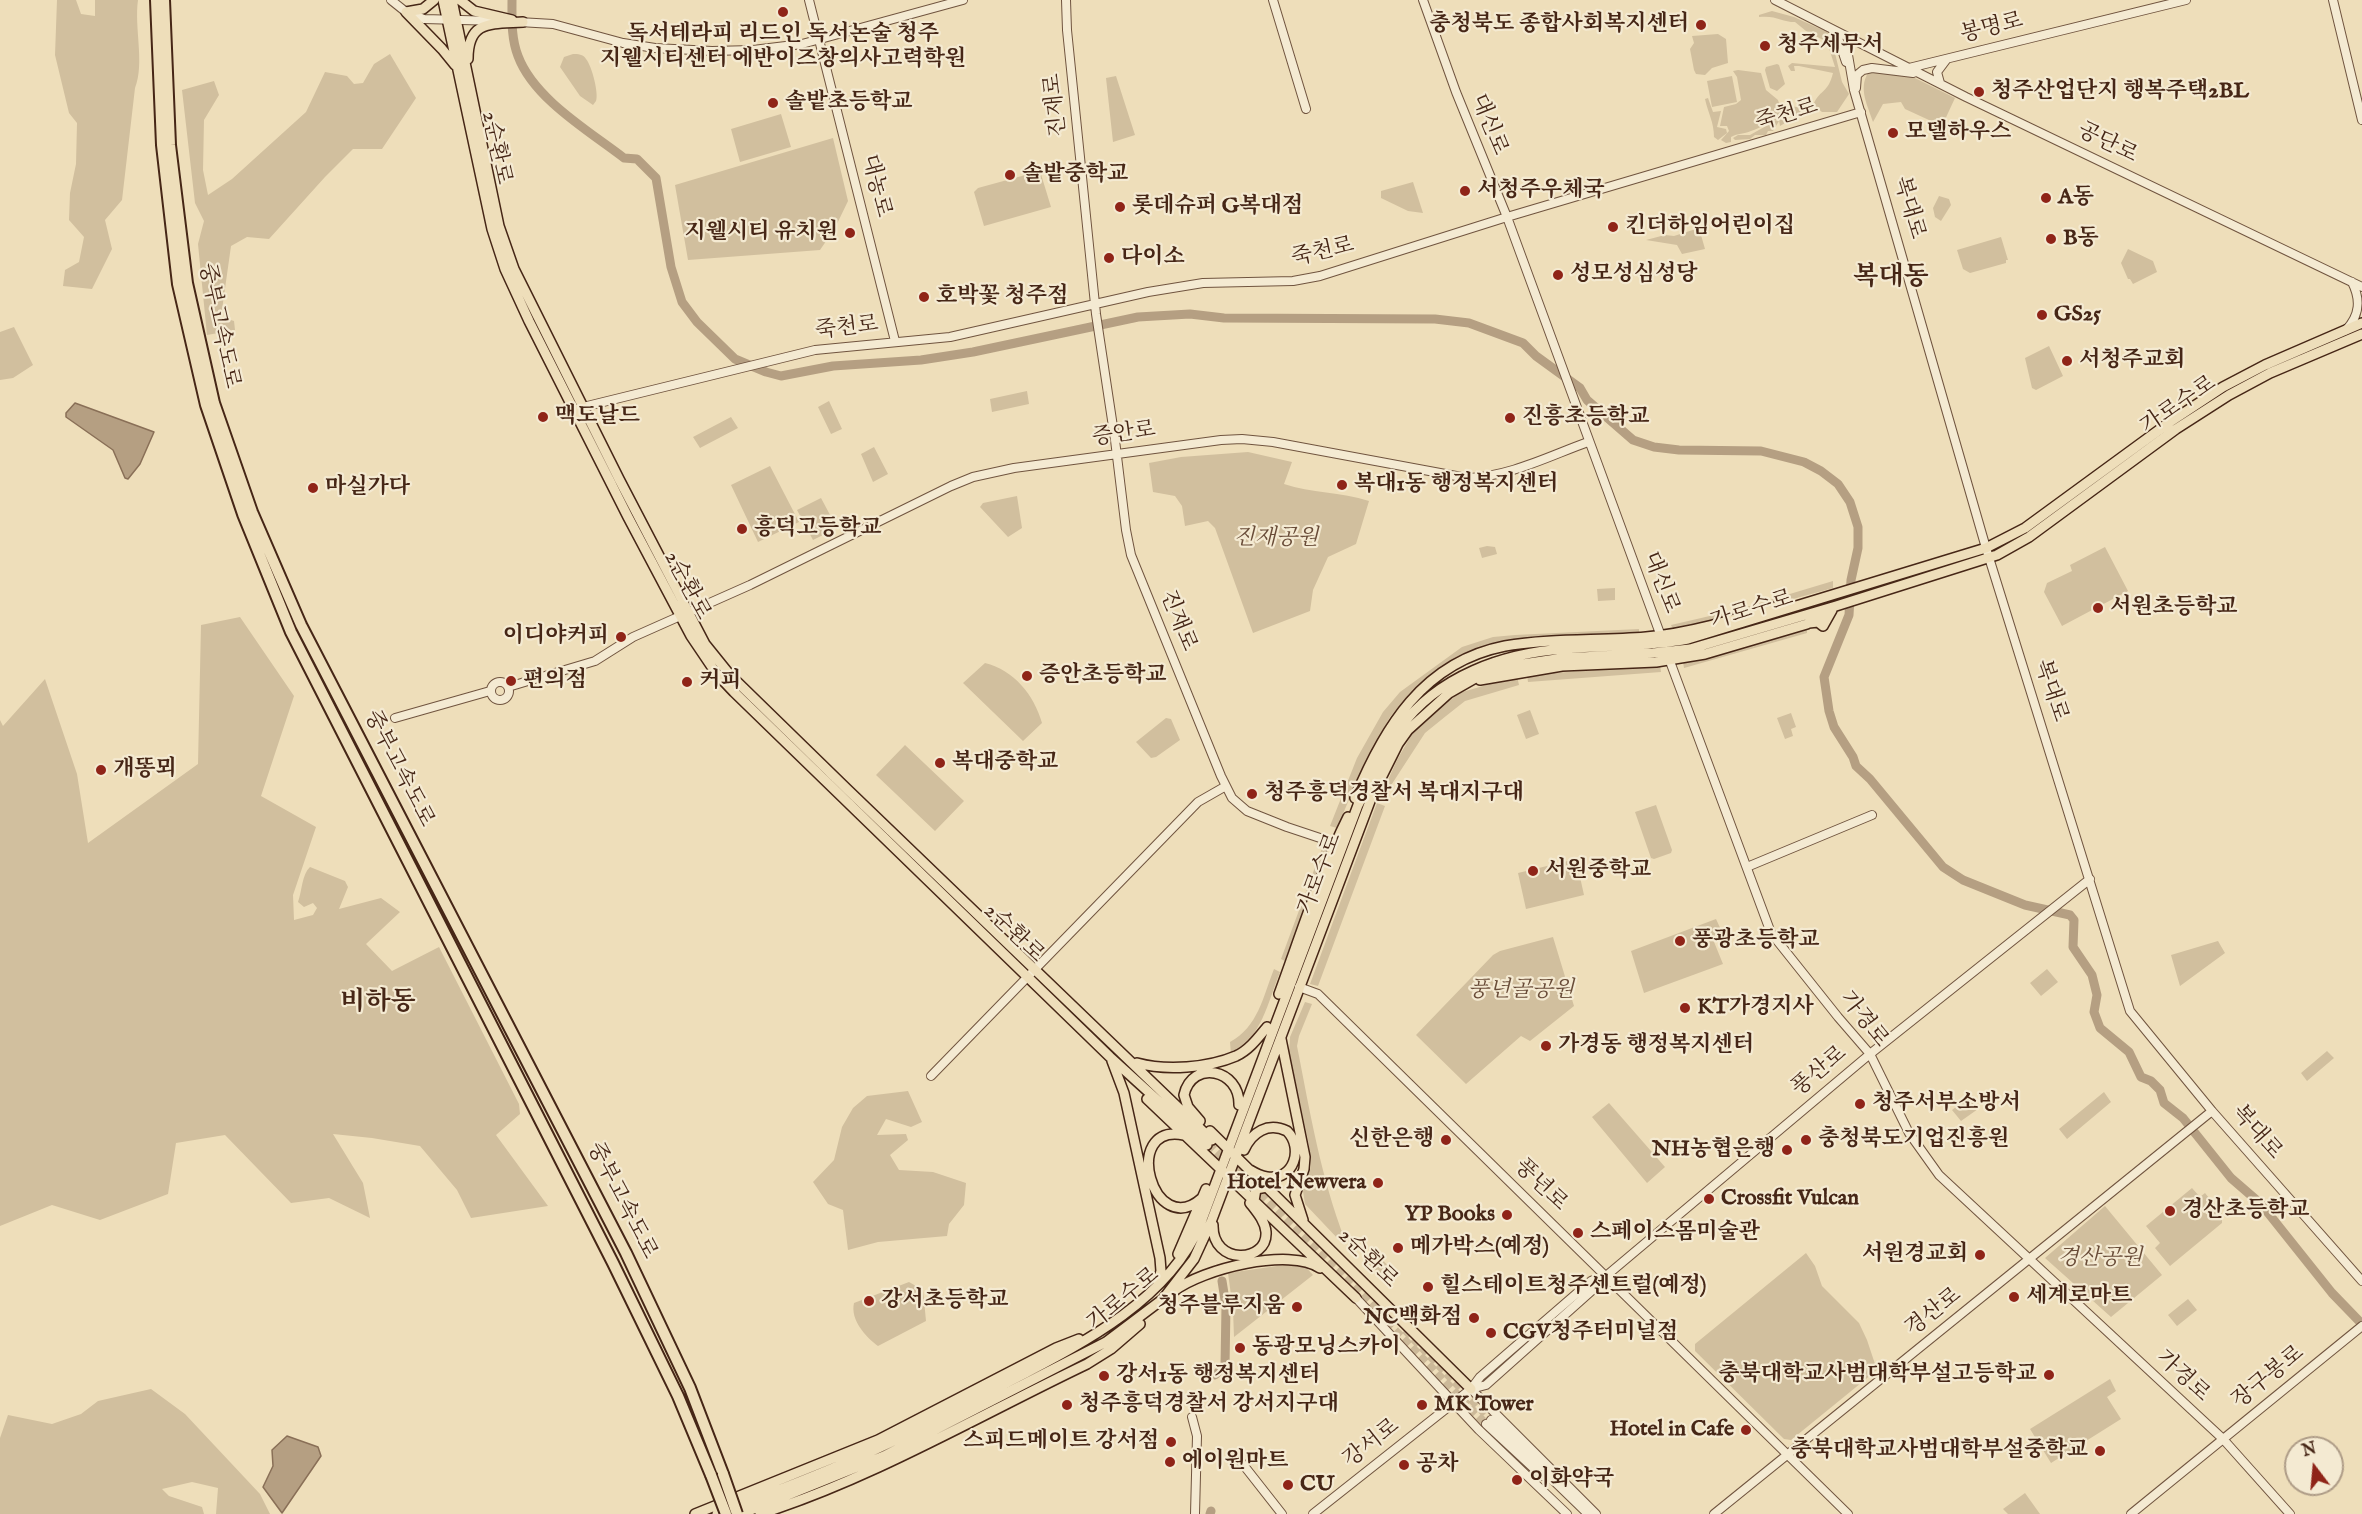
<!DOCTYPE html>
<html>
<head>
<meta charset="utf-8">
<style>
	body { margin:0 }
	#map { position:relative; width:2362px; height:1514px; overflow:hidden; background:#eedeba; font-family:"IM FELL English",serif }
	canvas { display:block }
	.north { position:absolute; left:2284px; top:1436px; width:60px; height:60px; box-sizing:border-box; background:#f4ead2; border:2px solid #ae9c87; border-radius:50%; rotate:344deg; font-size:16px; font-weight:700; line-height:24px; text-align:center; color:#462616 }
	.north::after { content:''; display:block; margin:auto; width:21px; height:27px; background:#8f2418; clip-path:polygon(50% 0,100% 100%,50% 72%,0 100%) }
</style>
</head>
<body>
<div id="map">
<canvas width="2362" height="1514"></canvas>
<div class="north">N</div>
</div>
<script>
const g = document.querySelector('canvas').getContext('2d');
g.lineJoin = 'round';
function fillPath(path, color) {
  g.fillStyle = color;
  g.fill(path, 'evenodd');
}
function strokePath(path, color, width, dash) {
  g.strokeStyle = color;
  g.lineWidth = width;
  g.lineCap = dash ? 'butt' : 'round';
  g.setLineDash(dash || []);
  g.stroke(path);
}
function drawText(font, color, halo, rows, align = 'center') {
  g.font = font + ' "IM FELL English","Noto Serif KR",serif';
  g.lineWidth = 4.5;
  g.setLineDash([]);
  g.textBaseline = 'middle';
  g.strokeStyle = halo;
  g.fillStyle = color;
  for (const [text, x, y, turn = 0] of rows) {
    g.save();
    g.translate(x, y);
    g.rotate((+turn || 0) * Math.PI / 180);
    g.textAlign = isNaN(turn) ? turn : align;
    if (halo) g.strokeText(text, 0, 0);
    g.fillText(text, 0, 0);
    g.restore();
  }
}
fillPath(new Path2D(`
	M57 0H76L81 14 95 16V0H138C134 28 145 63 135 88L122 200 105 220 112 249 92 289 63 286 65 270 79 262 84 237 69 220 70 193 76 164 77 123 69 113 55 55Z
	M1772 11 1794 17 1827 32 1832 41 1842 82 1849 94 1837 112H1822L1815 106 1800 118 1794 117 1796 111 1789 109 1790 106 1803 108 1814 103C1821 89 1828 93 1833 73L1799 66H1794L1795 71H1791L1788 66 1792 63 1835 67 1827 42 1806 31 1795 22C1782 22 1776 15 1759 17V15Z
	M1718 34 1726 39 1728 63 1712 68 1705 75 1696 74 1694 70 1690 49 1694 43 1692 36Z
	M390 54 416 98 382 149H353L325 177 269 239 247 237 231 246 221 317 234 321 235 330 207 335 198 244 204 221 195 203 182 90 214 81 219 95 204 120 203 170 208 195 232 179 306 112 325 72 347 76 354 84 363 83 374 64Z
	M573 54C578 54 583 54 586 59 592 66 599 94 596 101L593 105 580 96 560 67 564 57Z
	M1777 64 1779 65 1785 84 1777 91 1770 88 1765 70 1766 67Z
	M1738 70 1761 73 1766 90 1778 100 1785 123 1780 126 1779 120C1768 121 1761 128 1751 131 1744 134 1738 133 1731 137V142L1726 143 1721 140 1729 131 1727 126H1720L1724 107 1736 104 1741 100 1737 77 1733 71Z
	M1879 71 1909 75 1955 98 1942 126 1905 109 1901 102 1883 104 1873 122C1868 106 1858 89 1868 73Z
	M1116 76 1135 135 1113 142 1106 78Z
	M1732 76 1737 102 1712 107 1707 81Z
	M1708 98 1713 112 1721 111 1717 127 1726 129 1727 133 1718 140 1714 137C1714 122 1708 113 1705 99Z
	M781 114 791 147 740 162 731 129Z
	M1775 121H1779L1773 131H1768L1766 135H1755L1750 139 1735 140 1733 138 1738 135H1750Z
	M833 138 848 201 835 228 820 250 688 260 675 185Z
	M1040 171 1051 207 984 226 974 192 978 188Z
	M1413 182 1423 213 1408 211 1381 198V191Z
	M1939 196 1949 199 1951 205 1941 221 1935 217 1933 208Z
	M1699 228 1705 249 1682 254 1677 245 1646 240 1665 235 1674 236Z
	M2001 237 2008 260H2006V263L1970 273 1963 269 1957 250Z
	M2128 249 2153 261 2157 272 2133 284 2130 279H2128L2121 263Z
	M14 327 33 365 13 378 0 380V332Z
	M2049 346 2063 376 2036 390 2032 388 2025 358Z
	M1027 391 1029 404 992 412 990 399Z
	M829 401 842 429 831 434 818 407Z
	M731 417 738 428 700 448 693 437Z
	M874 447 888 474 873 482 861 454Z
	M1248 452 1292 462 1284 484C1311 493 1341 492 1369 501L1356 544 1328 557 1313 590 1310 611 1253 633 1215 528 1208 521 1185 526 1182 506 1175 496 1153 492 1149 463 1181 457Z
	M770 466 799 522 758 542 731 485Z
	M1017 496 1022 528 1008 537 980 507 983 503Z
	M821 498 837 528 813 540 797 510Z
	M1487 546 1495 547 1497 554 1482 558 1479 548Z
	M2105 547 2128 591 2062 626 2044 592 2047 583 2072 571 2070 565Z
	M1833 581V588L1746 612 1675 629 1672 627 1671 625 1740 609Z
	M1615 588V600L1598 601 1597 589Z
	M240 617 294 696 261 796 316 827 293 895 294 920 313 915 317 908 313 903 304 907 298 902C302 891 302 874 310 867L345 881 348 887 339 909 381 898 400 912 366 944 392 971 439 947 519 1104 520 1114 496 1135 548 1206 471 1218 457 1190 420 1146 372 1138 333 1134 363 1183 370 1218 329 1198 291 1203 225 1135 176 1143 168 1194 100 1220 52 1205 0 1226V720L3 726 45 679 77 774 88 843 198 764 201 625Z
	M1807 627V633L1684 668 1683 662 1710 656Z
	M1639 629V633L1547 635 1512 644 1489 646 1467 656 1410 693 1390 717 1364 764 1337 828 1330 826 1357 758 1383 712 1400 692 1462 647 1493 637 1515 635Z
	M985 663C1014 670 1034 695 1042 723L1023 741 963 683Z
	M1660 665 1661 672 1528 682 1527 675Z
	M1517 676 1519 685 1465 701 1446 716 1425 733 1388 790 1384 789 1397 760 1412 734 1441 708 1459 693Z
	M1530 710 1539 734 1526 739 1517 715Z
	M1791 713 1796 727 1791 729 1793 736 1785 739 1777 718Z
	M1166 718 1171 719 1180 740 1156 757 1151 758 1136 742Z
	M905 745 964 801 935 831 876 775Z
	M1377 803 1385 806 1318 986 1310 984Z
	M1656 805 1672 850 1671 853 1654 859 1651 858 1635 812Z
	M1324 843 1329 845 1285 961 1281 959Z
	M1576 859 1584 895 1526 909 1518 873Z
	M1716 919 1722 932 1712 937 1723 964 1644 993 1631 951Z
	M1553 937 1574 1006 1530 1041 1521 1036 1466 1084 1416 1035 1493 955 1500 951Z
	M2218 941 2225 953 2180 986 2171 955Z
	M1274 969 1280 972C1268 1002 1261 1039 1231 1054L1230 1042C1258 1027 1263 997 1274 969Z
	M2047 969 2058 982 2041 996 2030 983Z
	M1305 1002 1312 1004 1299 1036 1297 1046C1310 1112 1321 1178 1345 1240L1340 1241 1305 1204 1303 1191 1311 1167 1309 1145 1289 1052 1290 1037Z
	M2327 1051 2334 1058 2307 1081 2301 1073Z
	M908 1091 922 1122 911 1127 886 1119 877 1135 906 1134 908 1140 890 1155 899 1170 933 1172 966 1183 964 1205 949 1224 947 1236 878 1242 848 1250 843 1210 828 1204 813 1182 834 1160 842 1127 853 1108 867 1096Z
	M2104 1092 2111 1102 2067 1139 2059 1129Z
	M1969 1097 1978 1109 1961 1121 1952 1110Z
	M1609 1103 1665 1167 1647 1183 1592 1117Z
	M2192 1188 2200 1197 2205 1193 2222 1214V1223L2170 1266 2155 1248 2160 1243 2146 1226Z
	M2105 1206 2162 1275 2111 1317 2045 1258Z
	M1372 1249 1396 1274 1390 1281 1387 1278 1386 1280 1368 1263V1253Z
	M1806 1253 1815 1266 1822 1286 1859 1323 1867 1340 1877 1370 1791 1440 1784 1439 1695 1351V1344Z
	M1291 1264 1304 1265 1313 1275 1234 1337 1233 1310 1228 1273Z
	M909 1282 923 1290 926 1321 878 1346C866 1337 850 1320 854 1303Z
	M2188 1299 2197 1310 2177 1326 2168 1315Z
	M2110 1379 2116 1391 2107 1397 2121 1419 2051 1463 2030 1429Z
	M151 1389 185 1414 260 1494 270 1514H216L218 1488 192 1482 162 1489 169 1496 202 1507 204 1514H0V1438L8 1415 52 1424 81 1414 98 1401Z
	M2025 1493 2040 1514H2008L2003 1509Z`), '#d1bf9e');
const water = new Path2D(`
	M75 403 154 432 140 464 128 479 125 478 113 450 66 417V413Z
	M287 1436 318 1447 321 1456 282 1513 263 1487 273 1466 272 1450Z`);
fillPath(water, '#b59f82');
strokePath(water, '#896f57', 1.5);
strokePath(new Path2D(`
	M512 0C512 19 511 38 518 56 534 99 589 131 624 158L637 159 656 178 671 267 682 302 697 322 735 359 766 372 781 376 833 366 921 360 973 352 1138 317 1190 314 1224 318 1435 319 1469 323 1523 343 1536 356 1580 388 1587 400 1633 440 1654 447 1679 450 1761 451 1804 462 1821 471 1838 484 1850 502 1858 527V548L1851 580 1849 615 1824 677 1829 711 1834 727 1853 757 1856 766 1870 779 1943 867 1963 880 2025 905 2070 915 2074 920 2073 947 2092 975 2097 995 2094 1012 2100 1028 2129 1052 2141 1077 2151 1081 2160 1090 2164 1103 2183 1118 2231 1178 2261 1204 2332 1293 2362 1324
	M1215 1375 1225 1366 1226 1306 1222 1281
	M1210 1514 1211 1511`), '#b59f82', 9);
strokePath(new Path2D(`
	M1212 1140 1379 1305
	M1207 1145 1403 1338 1486 1424
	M1405 1330 1491 1420`), '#ccb999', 8, [8, 4]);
const minor = new Path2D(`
	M391 0 406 12 424 19 498 21
	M809 0 895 341
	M1066 0 1067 30 1096 314 1115 440 1126 530 1131 555 1221 776 1232 798 1247 811 1287 827 1335 843
	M1273 0 1306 109
	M1423 0 1456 92 1507 217 1662 639
	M1775 0 1966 97 2362 287
	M2333 0 2362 120
	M519 22 553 24 623 43 655 48 712 51 753 50 802 44 963 0
	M1836 32 1846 62
	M1849 38 1848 55 1854 90 1986 548 2130 1011 2212 1111 2362 1281
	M1909 68 2186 0
	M1940 83 1937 72 1946 60
	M1856 88 1857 75 1863 70 1872 68 1913 73
	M2346 330C2360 315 2361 300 2352 282
	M579 408 815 350 950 337 1148 292 1203 283 1293 281 1320 276 1507 217 1861 112
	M1668 656 1771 933 1838 1017 1870 1054 1909 1133 1939 1175 2223 1439 2290 1514
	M491 691a9 9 0 1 1 18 0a9 9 0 1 1-18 0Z
	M508 687 595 661 633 637 750 585 951 486 973 477 1014 468 1221 440 1242 439 1273 442 1467 478C1509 477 1549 456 1588 442
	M395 718 490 691
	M1747 867 1872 815
	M1299 987 1318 994 1848 1514
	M931 1076 1198 802 1226 786
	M1356 1298 1479 1430 1567 1514
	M1471 1389 1486 1385 1597 1286 1606 1276 1870 1054 2090 879
	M1471 1389 1596 1514
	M1192 1417 1197 1436 1195 1514
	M1491 1420 1588 1514
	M1486 1424 1542 1476
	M1238 1458 1282 1514
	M1313 1514 1471 1389 1480 1377 1591 1281 1604 1276
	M1714 1514 2212 1111
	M2131 1514 2362 1326`);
const major = new Path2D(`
	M443 0 492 229 505 269 529 321 628 517 691 636 716 673 734 692 1110 1057 1207 1145
	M452 0 499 226 514 269 619 479 705 644 730 675 847 789 1212 1140
	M460 0 474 11 512 20
	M406 12 442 49 455 65
	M406 12 423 9 434 0
	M468 59C468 20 491 24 523 22
	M1809 623 1818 622 1823 626 1832 610
	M1480 680 1562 666 1656 662 1705 654 1807 624 1823 614
	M1355 798C1384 728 1423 662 1505 646 1551 638 1599 641 1646 637 1691 633 1736 619 1779 606
	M1279 994C1301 934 1320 873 1348 817
	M1281 1039 1305 1157 1304 1169 1295 1195 1303 1220
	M1112 1061 1124 1093 1160 1258 1161 1271 1158 1281
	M1137 1063C1166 1071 1208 1068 1236 1056 1249 1050 1258 1038 1267 1027
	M1147 1099 1356 1298
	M1200 1121 1188 1107 1184 1095C1192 1059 1240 1069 1239 1105
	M1210 1131 1471 1389
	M1184 1135C1120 1122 1153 1242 1202 1198
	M1244 1150C1252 1132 1268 1122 1287 1131 1304 1148 1294 1181 1267 1177 1261 1176 1255 1173 1250 1170
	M1254 1201 1256 1189 1267 1187
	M1213 1225C1212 1266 1268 1263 1266 1232 1265 1221 1257 1212 1250 1203
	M1178 1254 1206 1189
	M1174 1291C1202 1269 1290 1247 1320 1268
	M695 1514 878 1440 1056 1348 1079 1339
	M717 1514C772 1492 828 1472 881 1447 921 1428 960 1407 999 1387 1071 1349 1166 1305 1200 1225L1358 805C1372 779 1383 752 1400 728 1438 676 1503 653 1565 649 1606 645 1648 647 1688 639L1986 548 2025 528 2170 422 2223 387 2265 365 2362 323
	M741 1514 884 1456 1106 1342 1163 1299 1194 1259 1211 1222 1372 796 1398 744 1408 730 1449 693 1484 673 1516 665 1563 658 1653 653 1690 649 1836 606 1997 555 2029 537 2176 429 2229 395 2270 373 2362 334
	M760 1514C871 1479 982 1414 1087 1364L1111 1349 1140 1324`);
const highway = new Path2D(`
	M156 0 162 145 178 284 206 405 243 514 291 632 613 1263 678 1396 711 1475
	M164 0 170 145 187 283 214 403 252 512 301 625 626 1253 690 1388 723 1474`);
strokePath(minor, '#70543f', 10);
strokePath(major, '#462616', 12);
strokePath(highway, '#462616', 14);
strokePath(minor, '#f4ead2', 8);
strokePath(major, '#eedeba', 9);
strokePath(highway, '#eedeba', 10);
const highwayBridge = new Path2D(`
	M723 1474 737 1514
	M711 1475 726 1514`);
strokePath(highwayBridge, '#462616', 14, []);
strokePath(highwayBridge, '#eedeba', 10);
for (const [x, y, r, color] of [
	[783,12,6,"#8f2418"],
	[1701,25,6,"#8f2418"],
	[1765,46,6,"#8f2418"],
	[1979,92,6,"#8f2418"],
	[773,103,6,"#8f2418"],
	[1893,133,6,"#8f2418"],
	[1010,175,6,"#8f2418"],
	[1465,191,6,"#8f2418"],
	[2046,198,6,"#8f2418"],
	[1120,207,6,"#8f2418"],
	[1613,227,6,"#8f2418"],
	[850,233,6,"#8f2418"],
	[2051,239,6,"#8f2418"],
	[1109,258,6,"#8f2418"],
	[1558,275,6,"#8f2418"],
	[924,297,6,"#8f2418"],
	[2042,315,6,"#8f2418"],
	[2067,361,6,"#8f2418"],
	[543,417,6,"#8f2418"],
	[1510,418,6,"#8f2418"],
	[1342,485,6,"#8f2418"],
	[313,488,6,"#8f2418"],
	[742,529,6,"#8f2418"],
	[2098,608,6,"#8f2418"],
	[621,637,6,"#8f2418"],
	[1027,676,6,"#8f2418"],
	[511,681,6,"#8f2418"],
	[687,682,6,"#8f2418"],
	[940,763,6,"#8f2418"],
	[101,770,6,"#8f2418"],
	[1252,794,6,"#8f2418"],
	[1533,871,6,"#8f2418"],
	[1680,941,6,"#8f2418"],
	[1685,1008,6,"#8f2418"],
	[1546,1046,6,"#8f2418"],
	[1860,1104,6,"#8f2418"],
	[1446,1140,6,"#8f2418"],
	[1806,1140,6,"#8f2418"],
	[1787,1150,6,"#8f2418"],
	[1378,1183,6,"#8f2418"],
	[1709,1199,6,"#8f2418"],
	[2170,1211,6,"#8f2418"],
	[1507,1215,6,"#8f2418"],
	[1578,1233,6,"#8f2418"],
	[1398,1248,6,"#8f2418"],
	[1980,1255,6,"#8f2418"],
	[1428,1287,6,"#8f2418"],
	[2014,1297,6,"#8f2418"],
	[869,1301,6,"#8f2418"],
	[1297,1307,6,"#8f2418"],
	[1474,1318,6,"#8f2418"],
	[1491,1333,6,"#8f2418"],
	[1240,1348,6,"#8f2418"],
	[2049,1375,6,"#8f2418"],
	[1104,1376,6,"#8f2418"],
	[1067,1405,6,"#8f2418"],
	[1422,1405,6,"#8f2418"],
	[1746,1430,6,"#8f2418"],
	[1171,1442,6,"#8f2418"],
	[2100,1451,6,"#8f2418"],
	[1170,1462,6,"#8f2418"],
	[1404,1465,6,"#8f2418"],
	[1517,1480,6,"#8f2418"],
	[1288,1485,6,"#8f2418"]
]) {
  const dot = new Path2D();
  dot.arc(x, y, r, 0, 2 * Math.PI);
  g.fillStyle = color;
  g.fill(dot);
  strokePath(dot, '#f4ead2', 2);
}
drawText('bold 22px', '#462616', '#f4ead2', [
	["충청북도 종합사회복지센터",1689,25,"right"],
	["독서테라피 리드인 독서논술 청주",783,35,"center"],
	["지웰시티센터 에반이즈창의사고력학원",783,60,"center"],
	["청주세무서",1777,46],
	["청주산업단지 행복주택2BL",1991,92],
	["솔밭초등학교",785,103],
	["모델하우스",1905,133],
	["솔밭중학교",1022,175],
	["서청주우체국",1477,191],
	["A동",2058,198],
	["롯데슈퍼 G복대점",1132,207],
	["킨더하임어린이집",1625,227],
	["지웰시티 유치원",838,233,"right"],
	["B동",2063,239],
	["다이소",1121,258],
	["성모성심성당",1570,275],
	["호박꽃 청주점",936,297],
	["GS25",2054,315],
	["서청주교회",2079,361],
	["맥도날드",555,417],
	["진흥초등학교",1522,418],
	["복대1동 행정복지센터",1354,485],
	["마실가다",325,488],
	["흥덕고등학교",754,529],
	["서원초등학교",2110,608],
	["이디야커피",609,637,"right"],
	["증안초등학교",1039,676],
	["편의점",523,681],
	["커피",699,682],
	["복대중학교",952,763],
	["개똥뫼",113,770],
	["청주흥덕경찰서 복대지구대",1264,794],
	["서원중학교",1545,871],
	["풍광초등학교",1692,941],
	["KT가경지사",1697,1008],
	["가경동 행정복지센터",1558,1046],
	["청주서부소방서",1872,1104],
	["신한은행",1434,1140,"right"],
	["충청북도기업진흥원",1818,1140],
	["NH농협은행",1775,1150,"right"],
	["Hotel Newvera",1366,1183,"right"],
	["Crossfit Vulcan",1721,1199],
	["경산초등학교",2182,1211],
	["YP Books",1495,1215,"right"],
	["스페이스몸미술관",1590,1233],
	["메가박스(예정)",1410,1248],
	["서원경교회",1968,1255,"right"],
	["힐스테이트청주센트럴(예정)",1440,1287],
	["세계로마트",2026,1297],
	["강서초등학교",881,1301],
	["청주블루지움",1285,1307,"right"],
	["NC백화점",1462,1318,"right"],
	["CGV청주터미널점",1503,1333],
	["동광모닝스카이",1252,1348],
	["충북대학교사범대학부설고등학교",2037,1375,"right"],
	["강서1동 행정복지센터",1116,1376],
	["청주흥덕경찰서 강서지구대",1079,1405],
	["MK Tower",1434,1405],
	["Hotel in Cafe",1734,1430,"right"],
	["스피드메이트 강서점",1159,1442,"right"],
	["충북대학교사범대학부설중학교",2088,1451,"right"],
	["에이원마트",1182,1462],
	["공차",1416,1465],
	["이화약국",1529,1480],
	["CU",1300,1485]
], 'left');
drawText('22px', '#462616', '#f4ead2', [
	["봉명로",1992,29,-14],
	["진재로",1057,105,-96],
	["죽천로",1787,116,-17],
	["대신로",1488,125,68],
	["공단로",2107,144,26],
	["2순환로",495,148,78],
	["대농로",875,186,76],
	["복대로",1908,208,74],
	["죽천로",1323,253,-13],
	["중부고속도로",218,326,78],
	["죽천로",847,329,-7],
	["가로수로",2179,406,-34],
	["증안로",1124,435,-8],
	["대신로",1660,583,69],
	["2순환로",686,586,62],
	["가로수로",1752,611,-17],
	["진재로",1177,621,68],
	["복대로",2050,691,72],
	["중부고속도로",398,769,63],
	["가로수로",1321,874,-69],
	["2순환로",1013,934,44],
	["가경로",1863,1020,52],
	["풍산로",1820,1072,-40],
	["복대로",2256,1133,49],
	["풍년로",1540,1186,44],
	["중부고속도로",621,1201,63],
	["2순환로",1367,1259,45],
	["가로수로",1124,1300,-39],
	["경산로",1934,1313,-38],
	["가경로",2182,1377,43],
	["장구봉로",2269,1378,-39],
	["강서로",1372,1444,-38]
]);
drawText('italic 22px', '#694c38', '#f4ead2', [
	["진재공원",1276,539],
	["풍년골공원",1521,991],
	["경산공원",2100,1259]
]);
drawText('bold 26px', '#462616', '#f4ead2', [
	["복대동",1891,279],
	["비하동",378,1004]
]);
</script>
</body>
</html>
